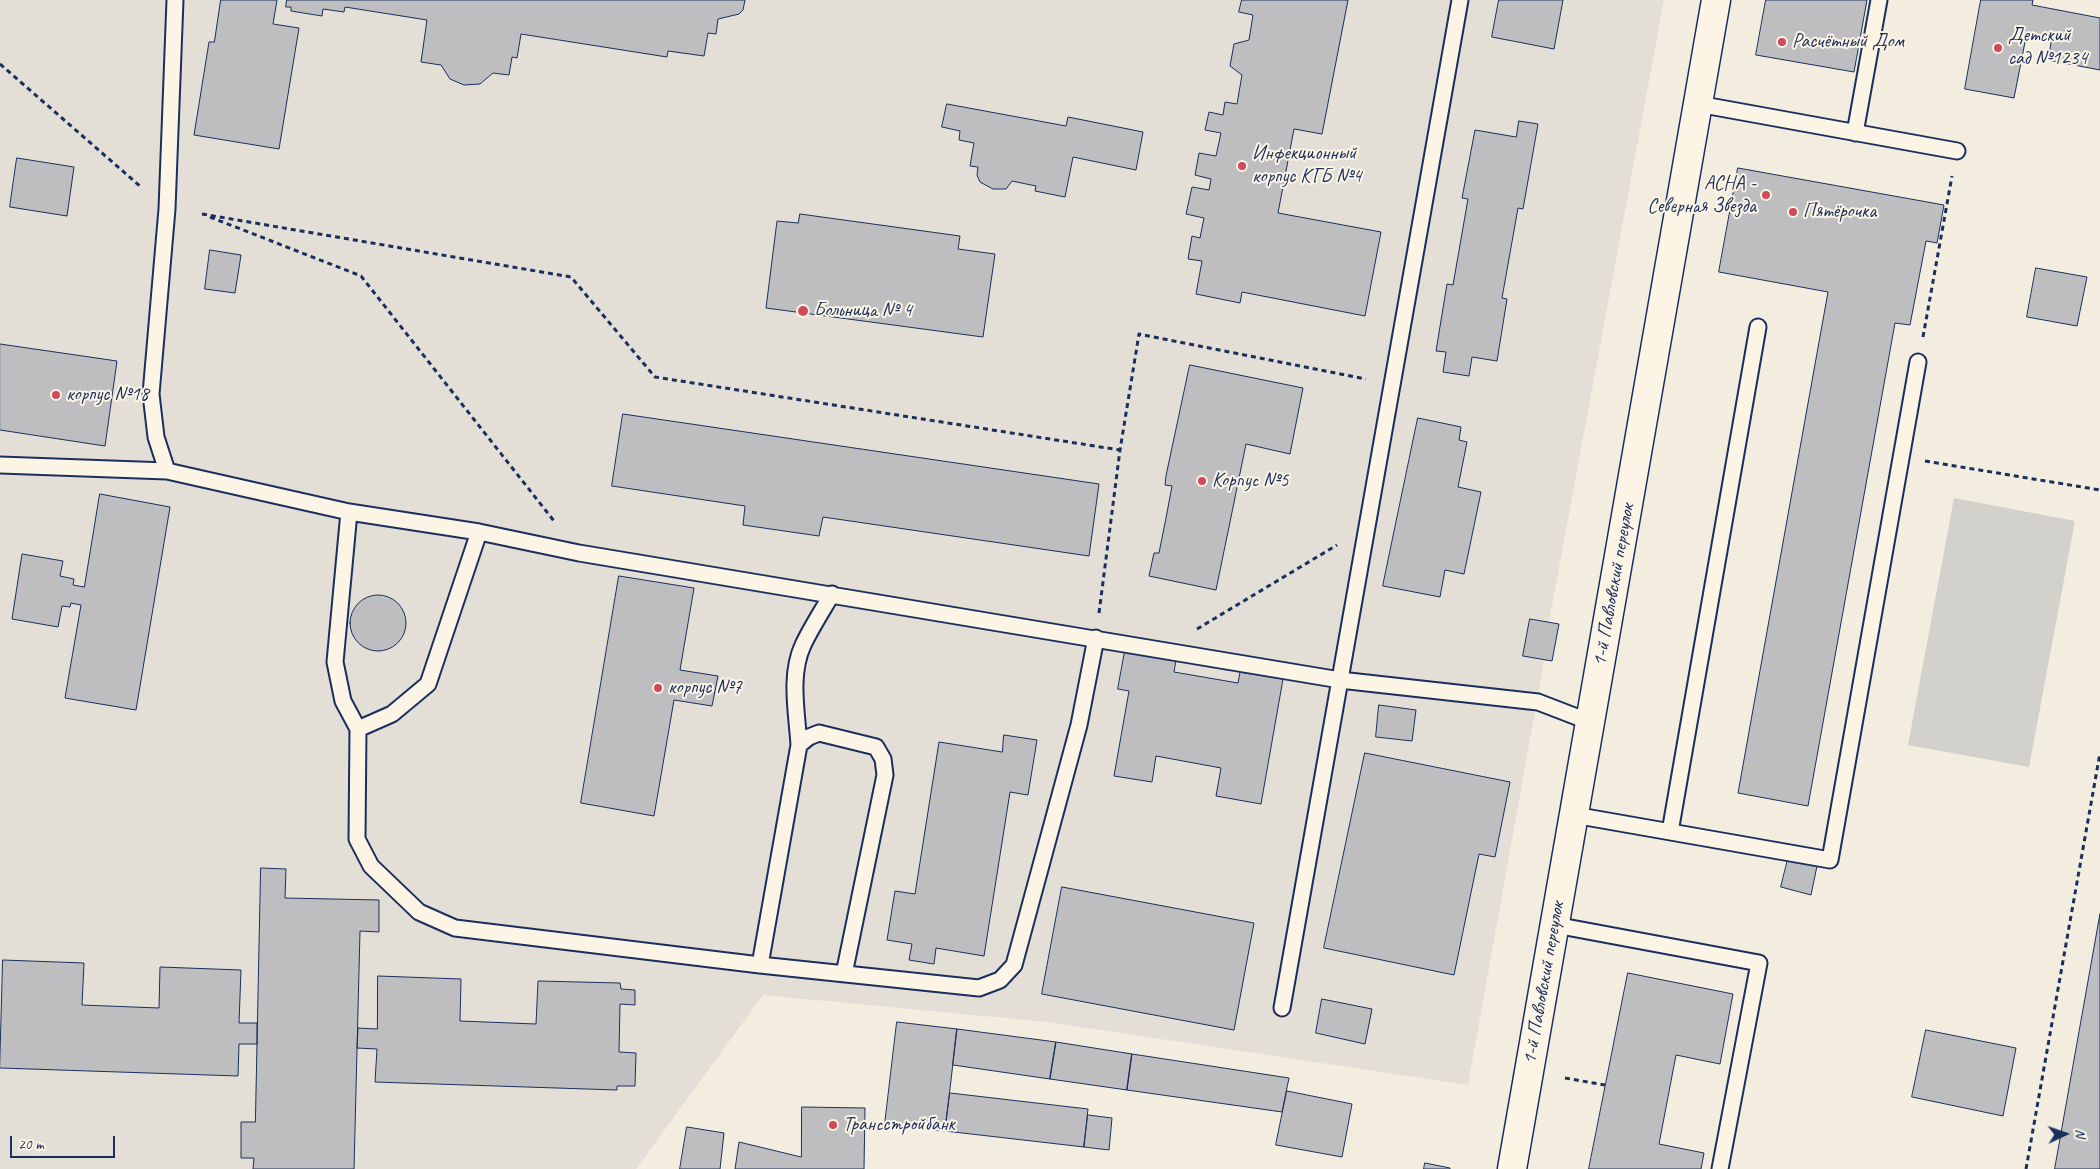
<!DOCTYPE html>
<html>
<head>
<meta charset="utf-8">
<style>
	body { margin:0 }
	#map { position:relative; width:2100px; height:1169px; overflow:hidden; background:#f3ede0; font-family:Caveat,sans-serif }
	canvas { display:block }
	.north { position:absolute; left:2040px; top:1109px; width:50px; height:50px; -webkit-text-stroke:4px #fcf5e5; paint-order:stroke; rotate:87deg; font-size:14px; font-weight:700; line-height:20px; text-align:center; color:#1b2f5e }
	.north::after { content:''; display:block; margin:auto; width:18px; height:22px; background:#1b2f5e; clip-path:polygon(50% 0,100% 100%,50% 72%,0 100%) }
	.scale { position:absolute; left:10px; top:1136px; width:105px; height:22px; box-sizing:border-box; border:2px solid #1b2f5e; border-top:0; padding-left:6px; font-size:15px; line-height:18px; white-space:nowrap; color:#1b2f5e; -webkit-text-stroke:4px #fcf5e5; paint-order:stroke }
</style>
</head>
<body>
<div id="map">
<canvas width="2100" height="1169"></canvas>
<div class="north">N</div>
<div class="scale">20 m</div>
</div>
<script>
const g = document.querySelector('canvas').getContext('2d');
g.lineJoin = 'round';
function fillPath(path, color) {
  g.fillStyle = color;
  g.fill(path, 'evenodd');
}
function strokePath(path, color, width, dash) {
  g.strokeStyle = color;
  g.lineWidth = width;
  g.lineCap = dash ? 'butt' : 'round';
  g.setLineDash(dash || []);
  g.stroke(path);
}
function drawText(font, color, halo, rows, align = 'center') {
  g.font = font + ' Caveat,sans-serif';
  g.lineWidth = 4;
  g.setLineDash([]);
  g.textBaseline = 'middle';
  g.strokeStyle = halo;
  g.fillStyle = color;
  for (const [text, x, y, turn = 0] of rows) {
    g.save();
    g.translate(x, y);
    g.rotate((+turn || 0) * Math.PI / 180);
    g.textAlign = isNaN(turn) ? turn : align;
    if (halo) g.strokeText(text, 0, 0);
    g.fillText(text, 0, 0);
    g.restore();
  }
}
fillPath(new Path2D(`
	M0 0H1664L1549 622 1559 624 1552 661H1544L1468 1085 1047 1022 763 995 636 1169H0Z`), '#e3dfd6');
fillPath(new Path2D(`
	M1954 498 2075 521 2029 767 1908 745Z`), '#d3d1cc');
const building = new Path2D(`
	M221 0H277L273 24 299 28 279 149 194 135 209 42H214Z
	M287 0H745L743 10 739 14 718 19 716 34 708 33 704 56 668 51 667 57 521 34 517 58 512 57 509 75 493 73 480 84 464 85 450 79 441 65 421 62 427 20 345 7 344 12 323 9 322 16 291 11V7H286Z
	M1242 0H1348L1322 134 1294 129 1278 213 1381 232 1365 316 1242 292 1240 303 1196 294 1202 261 1188 259 1192 236 1200 238 1204 218 1186 214 1192 187 1209 190 1211 179 1195 175 1199 153 1216 156 1221 133 1205 130 1209 112 1223 115 1225 102 1237 104 1242 75 1230 66 1234 44 1249 40 1253 15 1239 12Z
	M1499 0H1563L1554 49 1492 37Z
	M1766 0H1867L1854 72 1756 55Z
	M1981 0H2033L2032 5 2100 18V70L2048 60 2052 37 2027 32 2014 98 1965 89Z
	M947 104 1066 126 1068 117 1143 132 1136 170 1073 157 1065 197 1035 191 1036 186 1012 181 1006 189H993L980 182 977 175 978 167 970 166 974 143 959 140 960 131 942 127Z
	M1519 121 1538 124 1523 209 1518 208 1502 298 1507 299 1497 361 1472 357 1469 376 1443 372 1446 352 1436 351 1447 284 1453 285 1468 199 1462 198 1475 130 1516 137Z
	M17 158 74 167 67 216 10 207Z
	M1738 168 1944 205 1937 243 1926 241 1910 325 1895 323 1808 806 1738 793 1828 292 1719 272Z
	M800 214 960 236 958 249 995 254 983 337 766 308 777 221 798 223Z
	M210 250 241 255 235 293 205 289Z
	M2036 268 2087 277 2077 326 2027 317Z
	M0 344 117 361 105 446 0 430Z
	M1190 365 1303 388 1290 454 1246 444 1216 590 1149 576 1154 553H1159L1166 518 1172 486 1165 485 1166 476Z
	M623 414 1099 484 1089 556 823 517 819 536 743 525 745 506 612 486Z
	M1418 418 1461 427 1459 440 1467 442 1458 487 1481 492 1464 574 1445 570 1440 597 1383 586Z
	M100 494 170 507 136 710 65 698 81 605 71 603 70 607 62 606 58 627 12 619 22 554 63 561 60 576 74 579 73 585 84 587Z
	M619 576 694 588 680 670 718 676 712 706 674 700 654 816 581 803Z
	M350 623a28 28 0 1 1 56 0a28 28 0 1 1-56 0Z
	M1530 619 1559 624 1552 661 1523 656Z
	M1125 651 1176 660 1174 672 1238 683 1240 672 1283 679 1261 804 1216 796 1221 768 1156 756 1152 782 1114 776 1129 691 1118 689Z
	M1379 705 1416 710 1412 741 1376 737Z
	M1004 735 1037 740 1028 795 1010 792 984 956 936 948 934 964 909 960 912 944 887 940 895 891 915 894 939 742 1002 752Z
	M1365 753 1510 782 1495 857 1479 854 1454 975 1324 948Z
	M1788 859 1817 866 1811 895 1781 887Z
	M261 868 286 869 285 898 379 900V932L360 931 354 1169H253L254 1158H241V1122H255Z
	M1062 887 1254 923 1234 1030 1042 994Z
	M2100 914V1169H2055Z
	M3 960 84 963 82 1005 159 1008 160 967 241 970 239 1023H257V1044H239L238 1076 0 1068Z
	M1628 973 1733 994 1720 1064 1676 1055 1659 1144 1704 1153 1701 1169H1589Z
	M378 976 461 979 460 1021 536 1024 538 981 620 983 621 989 635 990V1005L620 1004 619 1052 636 1053 635 1086H617V1090L375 1082 377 1049 357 1048 358 1028 377 1029Z
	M1322 999 1372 1009 1365 1044 1316 1033Z
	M897 1022 957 1029 945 1131 885 1124Z
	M957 1029 1056 1042 1050 1079 953 1065Z
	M1926 1030 2016 1048 2003 1116 1912 1097Z
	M1056 1042 1132 1054 1127 1090 1050 1079Z
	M1132 1054 1289 1078 1282 1112 1127 1090Z
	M1287 1091 1352 1104 1342 1157 1276 1145Z
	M950 1093 1088 1109 1084 1147 945 1131Z
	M802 1107 865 1108 864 1169H735L739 1142 801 1157Z
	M1088 1115 1112 1118 1109 1150 1084 1147Z
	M687 1127 724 1133 720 1169H680Z
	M1425 1163 1450 1168V1169H1424Z`);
fillPath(building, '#bebec0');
strokePath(building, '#1b2f5e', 1);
const service = new Path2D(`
	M1698 104 1957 151
	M1855 133 1879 0
	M0 465 167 471 349 512 479 532 579 553 1340 680 1538 702 1590 722
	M167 471 156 437 151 394 167 209 175 0
	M349 512 335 662 343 701 358 729
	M479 532 428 684 392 714 358 729 357 839 371 866 419 912 455 928 760 965 979 988 1000 980 1014 965 1079 725 1096 638
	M799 745C797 713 789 675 803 645 811 628 822 611 832 594
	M1574 815 1830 860 1918 362
	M1670 832 1758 327
	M1555 925 1759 963 1720 1169
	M760 965 799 745 809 737 819 733 876 747 883 759 885 775 844 974
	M1282 1008 1460 0`);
const minor = new Path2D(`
	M1512 1169 1716 0`);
strokePath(service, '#1b2f5e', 19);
strokePath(minor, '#1b2f5e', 31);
strokePath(new Path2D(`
	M0 64 141 187
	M202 214 571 277 655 377 1120 450
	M210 217 361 276 554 521
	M1923 337 1952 176
	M1925 461 2100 490
	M1099 613 1120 450 1139 334 1366 379
	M1197 629 1337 545
	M1565 1078 1605 1085
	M2026 1169 2100 753`), '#1b2f5e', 3, [5, 4]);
strokePath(service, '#fcf5e5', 15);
strokePath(minor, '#fcf5e5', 28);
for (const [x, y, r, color] of [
	[1782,42,5,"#d1495b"],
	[1998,48,5,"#d1495b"],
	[1242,166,5,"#d1495b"],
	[1766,195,5,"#d1495b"],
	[1793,212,5,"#d1495b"],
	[803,311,6,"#d1495b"],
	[56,395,5,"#d1495b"],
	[1202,481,5,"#d1495b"],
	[658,688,5,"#d1495b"],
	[833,1125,5,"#d1495b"]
]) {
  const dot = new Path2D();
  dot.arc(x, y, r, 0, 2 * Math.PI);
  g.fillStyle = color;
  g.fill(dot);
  strokePath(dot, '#fcf5e5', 2);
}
drawText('20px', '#1b2f5e', '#fcf5e5', [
	["Детский",2008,36],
	["сад №1234",2008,59],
	["Расчётный Дом",1792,42],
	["Инфекционный",1252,154],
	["корпус КГБ №4",1252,177],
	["АСНА -",1756,184,"right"],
	["Северная Звезда",1756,207,"right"],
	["Пятёрочка",1803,212],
	["Больница № 4",814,311],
	["корпус №18",66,395],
	["Корпус №5",1212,481],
	["корпус №7",668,688],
	["Трансстройбанк",843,1125]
], 'left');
drawText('20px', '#1b2f5e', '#fcf5e5', [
	["1-й Павловский переулок",1614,585,-80],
	["1-й Павловский переулок",1544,983,-80]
]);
</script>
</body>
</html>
